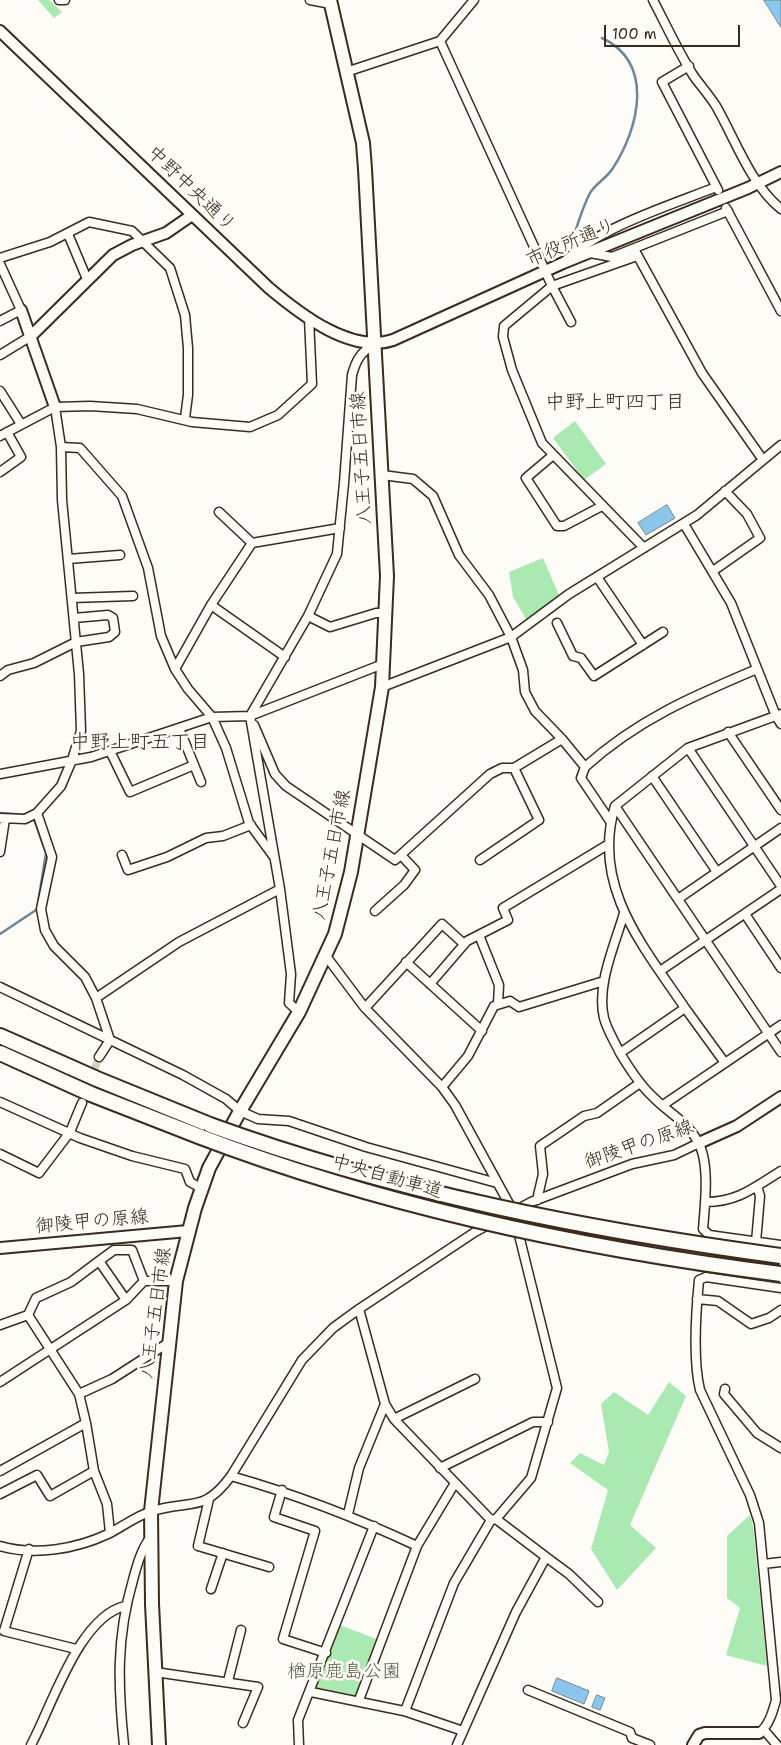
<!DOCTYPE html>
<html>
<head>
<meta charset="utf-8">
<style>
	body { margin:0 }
	#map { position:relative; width:781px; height:1745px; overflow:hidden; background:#fdfcf7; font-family:"Shantell Sans",sans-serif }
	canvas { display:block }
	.scale { position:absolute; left:604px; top:25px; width:136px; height:22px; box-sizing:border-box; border:2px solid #3b2a1e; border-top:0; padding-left:6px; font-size:15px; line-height:18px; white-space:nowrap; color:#3b2a1e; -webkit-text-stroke:4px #fdfcf7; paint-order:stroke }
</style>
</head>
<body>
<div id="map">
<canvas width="781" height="1745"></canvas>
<div class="scale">100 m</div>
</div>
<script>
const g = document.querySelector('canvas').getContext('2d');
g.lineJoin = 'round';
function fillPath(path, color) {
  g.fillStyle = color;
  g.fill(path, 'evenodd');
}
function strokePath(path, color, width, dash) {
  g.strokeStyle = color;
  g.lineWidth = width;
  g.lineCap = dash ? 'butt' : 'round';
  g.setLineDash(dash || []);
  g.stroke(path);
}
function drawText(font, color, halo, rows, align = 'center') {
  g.font = font + ' "Shantell Sans","Klee One",sans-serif';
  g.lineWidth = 5;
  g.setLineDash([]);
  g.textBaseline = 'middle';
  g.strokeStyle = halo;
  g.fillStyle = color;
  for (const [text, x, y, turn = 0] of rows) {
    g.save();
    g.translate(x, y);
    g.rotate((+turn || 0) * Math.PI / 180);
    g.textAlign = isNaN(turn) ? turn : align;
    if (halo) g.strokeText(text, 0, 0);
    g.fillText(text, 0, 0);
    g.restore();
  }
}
fillPath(new Path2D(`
	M38 0H49L62 12 54 18Z
	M575 421 606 464 584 480 553 438Z
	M543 558 561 600 529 624 513 597 509 572Z
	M669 1382 686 1396 630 1525 656 1548 617 1590 591 1549 608 1490 570 1463 580 1453 604 1465 609 1452 601 1404 614 1392 648 1415Z
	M750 1515 753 1526 767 1666 726 1655 740 1608 727 1598V1536Z
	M337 1624 382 1641 359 1700 311 1692Z`), '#aaeab2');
const water = new Path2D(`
	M764 0H781V27Z
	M667 505 675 518 646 535 638 523Z
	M557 1678 589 1691 584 1704 552 1691Z
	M597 1695 605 1698 600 1710 592 1707Z`);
fillPath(water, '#8cc6eb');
strokePath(water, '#6c8899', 1);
strokePath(new Path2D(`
	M572 240C578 225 582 208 590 193 595 184 607 178 613 168 639 128 655 63 602 38
	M0 813 27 815
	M34 819 46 853 38 903
	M0 934 36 910`), '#6c8899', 2.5);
strokePath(new Path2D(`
	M82 1103 99 1057`), '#d6d2cc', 8, [8, 4]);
const minor = new Path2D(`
	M59 0H65
	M310 0 331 4
	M653 0C666 25 678 51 693 75 700 85 709 95 716 106 735 139 751 185 781 209
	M440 41 552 286 571 322
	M689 66 662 82 718 190
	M346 72 440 41 474 0
	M726 208 781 311
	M68 234 87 279
	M634 249 702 373 763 460
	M590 253 612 257 728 211
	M637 256 552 286 504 326 503 337 512 370 542 443 644 548
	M0 258 50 242 89 222 132 231 170 268 185 315 188 348V395L185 418
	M566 260C600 227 671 205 716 187
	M0 264 21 310 0 321
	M0 355 31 336
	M0 391 21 424
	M55 407 61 447 62 500 79 674 81 731 72 760 61 786 37 813 52 857 41 909 45 930 54 946 85 977 96 998 110 1040 99 1057
	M0 436 55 407 90 406 137 409 192 422 250 427 278 415 312 384 309 318
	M61 447 80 448 122 496 148 568 161 636 175 669 188 689 212 717 226 748 249 823 274 857
	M552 456 526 478 557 526H564L602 506
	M0 472 21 457 7 432
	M382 475 413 479 433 496 459 555 489 595 511 637 523 670 525 692 535 711 562 739 585 767 581 778 610 821
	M219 512 252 543 340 528
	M684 524 731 603 776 716 781 724
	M68 559 120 555
	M713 571 760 538 747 514 725 491
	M597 577 643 645
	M72 598 133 596
	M211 605 285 657
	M308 616 330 627 376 613H387
	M557 623 573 656 581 658 594 676 663 632
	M175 669 211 605 252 543
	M0 676 8 670 34 663 76 642 109 637 115 632 113 618 108 615 74 618
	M382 687 511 637 569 594 697 515 781 445
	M781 714 688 748 615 806C591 886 643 946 685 1008L620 1053C629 1068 639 1084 652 1096 667 1112 687 1121 698 1142 710 1163 705 1205 703 1229L709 1235 781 1245
	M254 725 275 774 286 786 395 860 490 774 502 768H514L562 739
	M179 728 201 782
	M728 732 781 810
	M688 748 781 886
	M110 751 130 792 194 765
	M585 767C637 720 693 696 757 669
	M0 774 91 757 212 717 250 716 383 664
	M652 776 717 872
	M615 806 781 1052
	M0 818 25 819 37 813
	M0 852 5 819
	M122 855 128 870 167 857 206 838 223 836 251 825
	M480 860 539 820 514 768
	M678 899 781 828
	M375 911 404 885 415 870 401 855
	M745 914 781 968
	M479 935 499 985 498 1004
	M326 956 365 1008 442 1087 455 1105 513 1211 557 1388 531 1478 496 1519
	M406 962 482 1031
	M660 971 781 889
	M430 984 467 941 508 920 503 908 609 844
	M0 987 183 1075 226 1099 240 1111 258 1119 289 1121 366 1147 497 1183
	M96 998 179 942 280 889
	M365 1008 442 924 464 944
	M685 1008 725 1063
	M299 1012 289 1003 291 974 280 889 250 716 308 616 337 554 344 483 352 375C356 360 361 352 374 344
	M620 1053C615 1042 607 1030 604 1018 596 985 615 945 624 913
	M442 1087 468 1056 494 1006 510 1001 519 1007 604 981
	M0 1102 80 1138 132 1156 185 1169 190 1182 201 1188
	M663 1105 781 1025
	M0 1154 39 1173 70 1132 82 1103
	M537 1200 543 1174 540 1146 584 1116 597 1113 640 1083
	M706 1202C738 1202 755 1187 781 1171
	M756 1242 760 1196 757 1186
	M99 1261 114 1250H132L144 1281
	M697 1299 718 1301 751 1324 769 1318 781 1310
	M359 1309 385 1404 394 1419 491 1520 496 1519 546 1557 516 1612 457 1745
	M28 1315 36 1298 71 1282 99 1261 126 1300
	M0 1325 28 1315 79 1394
	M0 1382 126 1300 144 1281H176
	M725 1389 724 1394 757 1433 781 1448
	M394 1419 475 1379
	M86 1423 79 1394 112 1379 168 1343
	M440 1468 533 1422H548
	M0 1471 86 1423 94 1471 50 1496 37 1475 0 1494
	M94 1471 107 1504 110 1533
	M231 1476C298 1495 355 1517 417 1546L455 1483
	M282 1490 274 1517 315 1531 283 1639 326 1653
	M209 1499 198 1546 269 1567
	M348 1514 359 1468 385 1404
	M0 1546C35 1556 76 1549 108 1534 122 1527 136 1516 152 1511 191 1499 203 1514 231 1476L302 1360 333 1328 359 1309 475 1232 531 1202 632 1164 674 1155 699 1143
	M29 1549 4 1631 76 1649
	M546 1557 569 1574 598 1602
	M763 1564 781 1562
	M211 1589 223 1553
	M155 1672 258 1687 243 1723
	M228 1681 241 1630
	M528 1690 630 1732 632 1738 650 1745
	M311 1692 404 1711 463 1731
	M359 1700 417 1546
	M405 1711 454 1583 491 1520
	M764 1730 777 1745
	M759 1733C769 1726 773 1711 776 1700L759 1523 750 1495 700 1390C693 1361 696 1311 699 1280L706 1277 781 1288
	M31 1745C52 1706 79 1617 125 1606
	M124 1745C118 1686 116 1638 133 1580 137 1565 141 1550 150 1538
	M299 1745 298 1720 374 1526`);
const tertiary = new Path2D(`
	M0 31 269 288C300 314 351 354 393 340L563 263 748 188 781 172
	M21 310 55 407
	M31 336 113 255 132 245 166 233 192 215
	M699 1143 737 1126 781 1097
	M0 1248 188 1231
	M693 1745 699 1735 705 1733H759`);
const primary = new Path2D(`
	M159 1745 152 1604 151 1511 176 1281 195 1208 209 1168 240 1111 299 1012 335 934 351 872 382 687 387 576 365 169 363 143 330 0`);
const motorway = new Path2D(`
	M0 1036 97 1079 210 1125
	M0 1053 91 1094 201 1137`);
strokePath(minor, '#3b2a1e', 11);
strokePath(tertiary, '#3b2a1e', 14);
strokePath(primary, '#3b2a1e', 16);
strokePath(motorway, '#3b2a1e', 18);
strokePath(minor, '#fdfcf7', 8);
strokePath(tertiary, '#fdfcf7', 10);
strokePath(primary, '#fdfcf7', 12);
strokePath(motorway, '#fdfcf7', 14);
const motorwayBridge = new Path2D(`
	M210 1125C394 1192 588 1230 781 1256
	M201 1137C388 1208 583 1249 781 1274`);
strokePath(motorwayBridge, '#3b2a1e', 18, []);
strokePath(motorwayBridge, '#fdfcf7', 14);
drawText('19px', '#3b2a1e', '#fdfcf7', [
	["中野中央通り",191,189,44],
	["市役所通り",571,243,-23],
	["八王子五日市線",362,458,-93],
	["八王子五日市線",332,855,-79],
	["御陵甲の原線",639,1145,-19],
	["中央自動車道",387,1177,16],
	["御陵甲の原線",92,1222,-5],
	["八王子五日市線",156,1313,-82]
]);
drawText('19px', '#575a43', '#fdfcf7', [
	["楢原鹿島公園",344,1672]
]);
drawText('20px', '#3b2a1e', '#fdfcf7', [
	["中野上町四丁目",615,403],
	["中野上町五丁目",140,743]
]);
</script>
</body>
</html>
